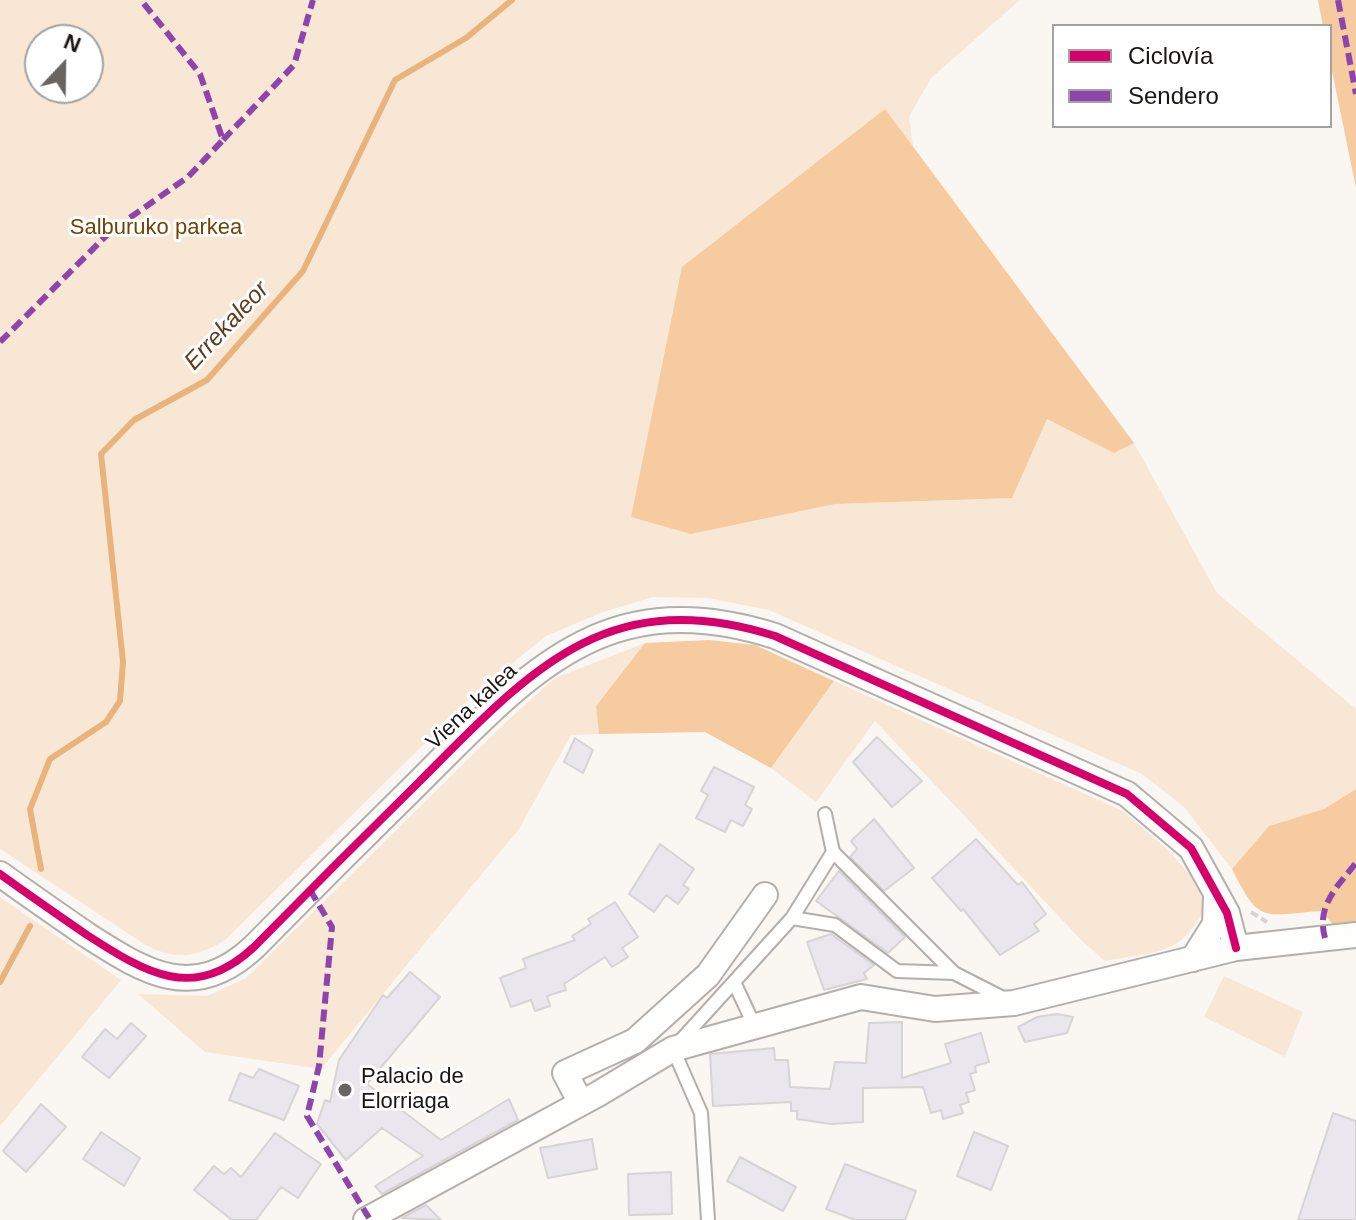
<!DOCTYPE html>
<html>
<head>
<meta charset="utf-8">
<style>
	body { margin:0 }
	#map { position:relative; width:1356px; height:1220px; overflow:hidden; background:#faf6f2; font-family:Helvetica,sans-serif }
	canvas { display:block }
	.legend { position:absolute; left:1052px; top:24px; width:280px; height:104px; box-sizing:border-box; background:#fff; border:2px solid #a3a2a1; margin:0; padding:10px 14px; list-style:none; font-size:24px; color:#191614 }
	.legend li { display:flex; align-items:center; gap:16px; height:40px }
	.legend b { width:40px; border:2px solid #a3a2a1 }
	.north { position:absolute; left:24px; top:24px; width:80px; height:80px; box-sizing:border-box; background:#fff; border:2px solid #a3a2a1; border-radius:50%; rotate:22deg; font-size:22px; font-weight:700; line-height:32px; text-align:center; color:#191614 }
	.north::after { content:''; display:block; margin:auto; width:28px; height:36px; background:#686462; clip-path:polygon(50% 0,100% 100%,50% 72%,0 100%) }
</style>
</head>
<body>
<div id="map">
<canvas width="1356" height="1220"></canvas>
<ul class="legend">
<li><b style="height:10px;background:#d6006c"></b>Ciclovía</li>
<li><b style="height:10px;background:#8e44ad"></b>Sendero</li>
</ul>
<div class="north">N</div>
</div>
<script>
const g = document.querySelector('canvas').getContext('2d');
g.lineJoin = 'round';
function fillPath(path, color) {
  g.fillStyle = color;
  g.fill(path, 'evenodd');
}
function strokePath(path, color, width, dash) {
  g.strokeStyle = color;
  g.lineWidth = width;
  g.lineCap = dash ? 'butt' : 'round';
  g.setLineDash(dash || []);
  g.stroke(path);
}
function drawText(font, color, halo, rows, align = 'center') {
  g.font = font + ' Helvetica,sans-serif';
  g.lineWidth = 6;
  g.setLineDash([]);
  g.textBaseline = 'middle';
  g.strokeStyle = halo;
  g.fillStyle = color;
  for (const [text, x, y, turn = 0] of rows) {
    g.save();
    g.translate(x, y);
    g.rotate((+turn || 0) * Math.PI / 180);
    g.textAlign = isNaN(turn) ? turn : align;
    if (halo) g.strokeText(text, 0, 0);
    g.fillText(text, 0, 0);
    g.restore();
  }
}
fillPath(new Path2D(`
	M0 0H1020L931 78 909 117 913 147 884 109 691 534 835 504 1011 498 1047 419 1113 452 1134 443 1217 593 1356 709V789L1324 809 1269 826 1232 869 1184 807 1142 774 769 610 708 598 653 597 603 612 546 636 478 691 225 940C196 958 175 961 144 944L0 849ZM40 40H88V88H40Z
	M645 643 596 706 599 734 571 735 519 829 321 1069 205 1052 138 994 207 996 246 978 506 722 555 678Z
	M834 681 1123 811 1168 850 1190 875 1206 905C1182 957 1156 951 1105 961L1083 942 875 721 816 802 771 768Z
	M0 897 121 980 0 1126Z
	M1224 976 1303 1012 1285 1057 1204 1017Z`), '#f9e7d5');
fillPath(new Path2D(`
	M1318 0H1356V188L1330 61V26H1323Z
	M885 109 1134 443 1114 453 1047 419 1012 498 835 504 691 534 631 517 682 267Z
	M709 640 755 645 834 681 771 768 705 732 599 734 596 706 645 643Z
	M1356 789V927L1337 929 1321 911C1262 915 1260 925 1232 869L1269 826 1324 809Z`), '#f6cba0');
strokePath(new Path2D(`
	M41 869 30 809 50 759 106 722 120 701 123 662 101 454 134 420 207 380 303 271 395 80 466 38 512 0
	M0 982 30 926`), '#e8b47c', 6);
const building = new Path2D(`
	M877 737 922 781 892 807 853 762Z
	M575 738 593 750 583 773 564 762Z
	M714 767 754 787 745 805 752 809 743 826 731 820 725 832 696 818 708 795 701 791Z
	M874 819 914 868 884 891 850 857 857 849 851 841Z
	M976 839 1018 885 1022 882 1046 914 1034 924 1039 931 1000 955 963 909 961 911 932 878Z
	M660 844 694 869 683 885 689 889 678 904 666 895 654 912 629 894Z
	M839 871 905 937 888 953 816 901Z
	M615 902 638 937 622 948 628 957 612 967 605 957 564 984 566 990 547 996 550 1006 535 1011 531 1000 511 1007 500 978 526 968 523 959 575 940 572 936 591 924 588 919Z
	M831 934 874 965 864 973 867 979 824 990 807 942Z
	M410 972 440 997 367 1084 441 1140 509 1099 518 1120 382 1194 375 1186 423 1156 382 1128 346 1160 317 1124 325 1100 330 1102 339 1060 383 995 387 998Z
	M1057 1014 1073 1017 1067 1033 1025 1042 1018 1027 1037 1017Z
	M902 1022V1078L951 1063 945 1044 981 1033 989 1062 975 1066 976 1072 970 1074 975 1090 966 1093 969 1102 960 1105 963 1113 943 1119 941 1110 931 1113 923 1087 863 1088V1122L831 1124 797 1119V1111H791V1102L713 1106 710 1054 774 1048 775 1060H788L790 1087 830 1089 835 1062 866 1063 869 1023Z
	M131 1023 146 1036 109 1078 82 1057 105 1029 117 1039Z
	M259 1069 299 1086 284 1120 229 1100 240 1073 253 1078Z
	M41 1104 66 1127 26 1172 3 1151Z
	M1333 1113 1356 1121V1220H1298Z
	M101 1132 140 1158 124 1186 83 1159Z
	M974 1132 1008 1146 991 1190 957 1176Z
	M275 1133 321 1164 298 1198 281 1187 256 1220H232L194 1190 214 1166 224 1174 231 1168 241 1177Z
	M592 1139 597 1169 548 1178 540 1148Z
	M740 1157 796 1187 783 1211 727 1181Z
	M845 1164 916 1191 905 1220H855L826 1209Z
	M671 1172 672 1214 629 1215 628 1174Z
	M426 1205 441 1220 402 1218Z`);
fillPath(building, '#e9e6ee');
strokePath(building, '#d6d4d4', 2);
const service = new Path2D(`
	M833 852 954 973
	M792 918 835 925 897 971 954 973 1007 1000
	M734 982 755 1027
	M708 1220 701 1113 673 1049 792 918 833 852 825 814`);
const minor = new Path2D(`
	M0 874C29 895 58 915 87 935 146 973 194 1003 254 947 308 892 363 837 418 783 528 673 605 582 775 636L1127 794 1191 848 1227 913 1236 948
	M1193 959 1215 924 1216 896
	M581 1103 565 1073 635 1041 708 975 765 895
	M366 1220 598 1094 673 1049 861 997 935 1009 1014 1003 1236 948 1356 935`);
strokePath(service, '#b2afac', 16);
strokePath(minor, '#b2afac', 28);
strokePath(new Path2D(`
	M1251 912 1267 922`), '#d5d4d3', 4, [8, 4]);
strokePath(service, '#fefefd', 12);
strokePath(minor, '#fefefd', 24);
strokePath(new Path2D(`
	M1338 0 1356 94
	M223 140 294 65 313 0
	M0 342 111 231 188 177 223 140 200 74 141 0
	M310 890 332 927 319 1066 307 1116 369 1218
	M1325 938C1316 906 1337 887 1356 863`), '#8e44ad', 6, [12, 6]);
strokePath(new Path2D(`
	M0 874C29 895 58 915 87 935 146 973 194 1003 254 947 308 892 363 837 418 783 528 673 605 582 775 636L1127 794 1191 848 1227 913 1236 948`), '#d6006c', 8);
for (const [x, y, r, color] of [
	[345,1090,8,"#686462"]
]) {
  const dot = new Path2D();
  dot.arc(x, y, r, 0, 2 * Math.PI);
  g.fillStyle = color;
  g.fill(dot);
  strokePath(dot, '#fff', 3);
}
drawText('22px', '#734305', '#fff', [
	["Salburuko parkea",156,228]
]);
drawText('22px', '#191614', '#fff', [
	["Viena kalea",472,707,-43]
]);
drawText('22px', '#191614', '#fff', [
	["Palacio de",361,1077],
	["Elorriaga",361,1102]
], 'left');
drawText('italic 24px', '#5d3e1f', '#fff', [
	["Errekaleor",227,326,-47]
]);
</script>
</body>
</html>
